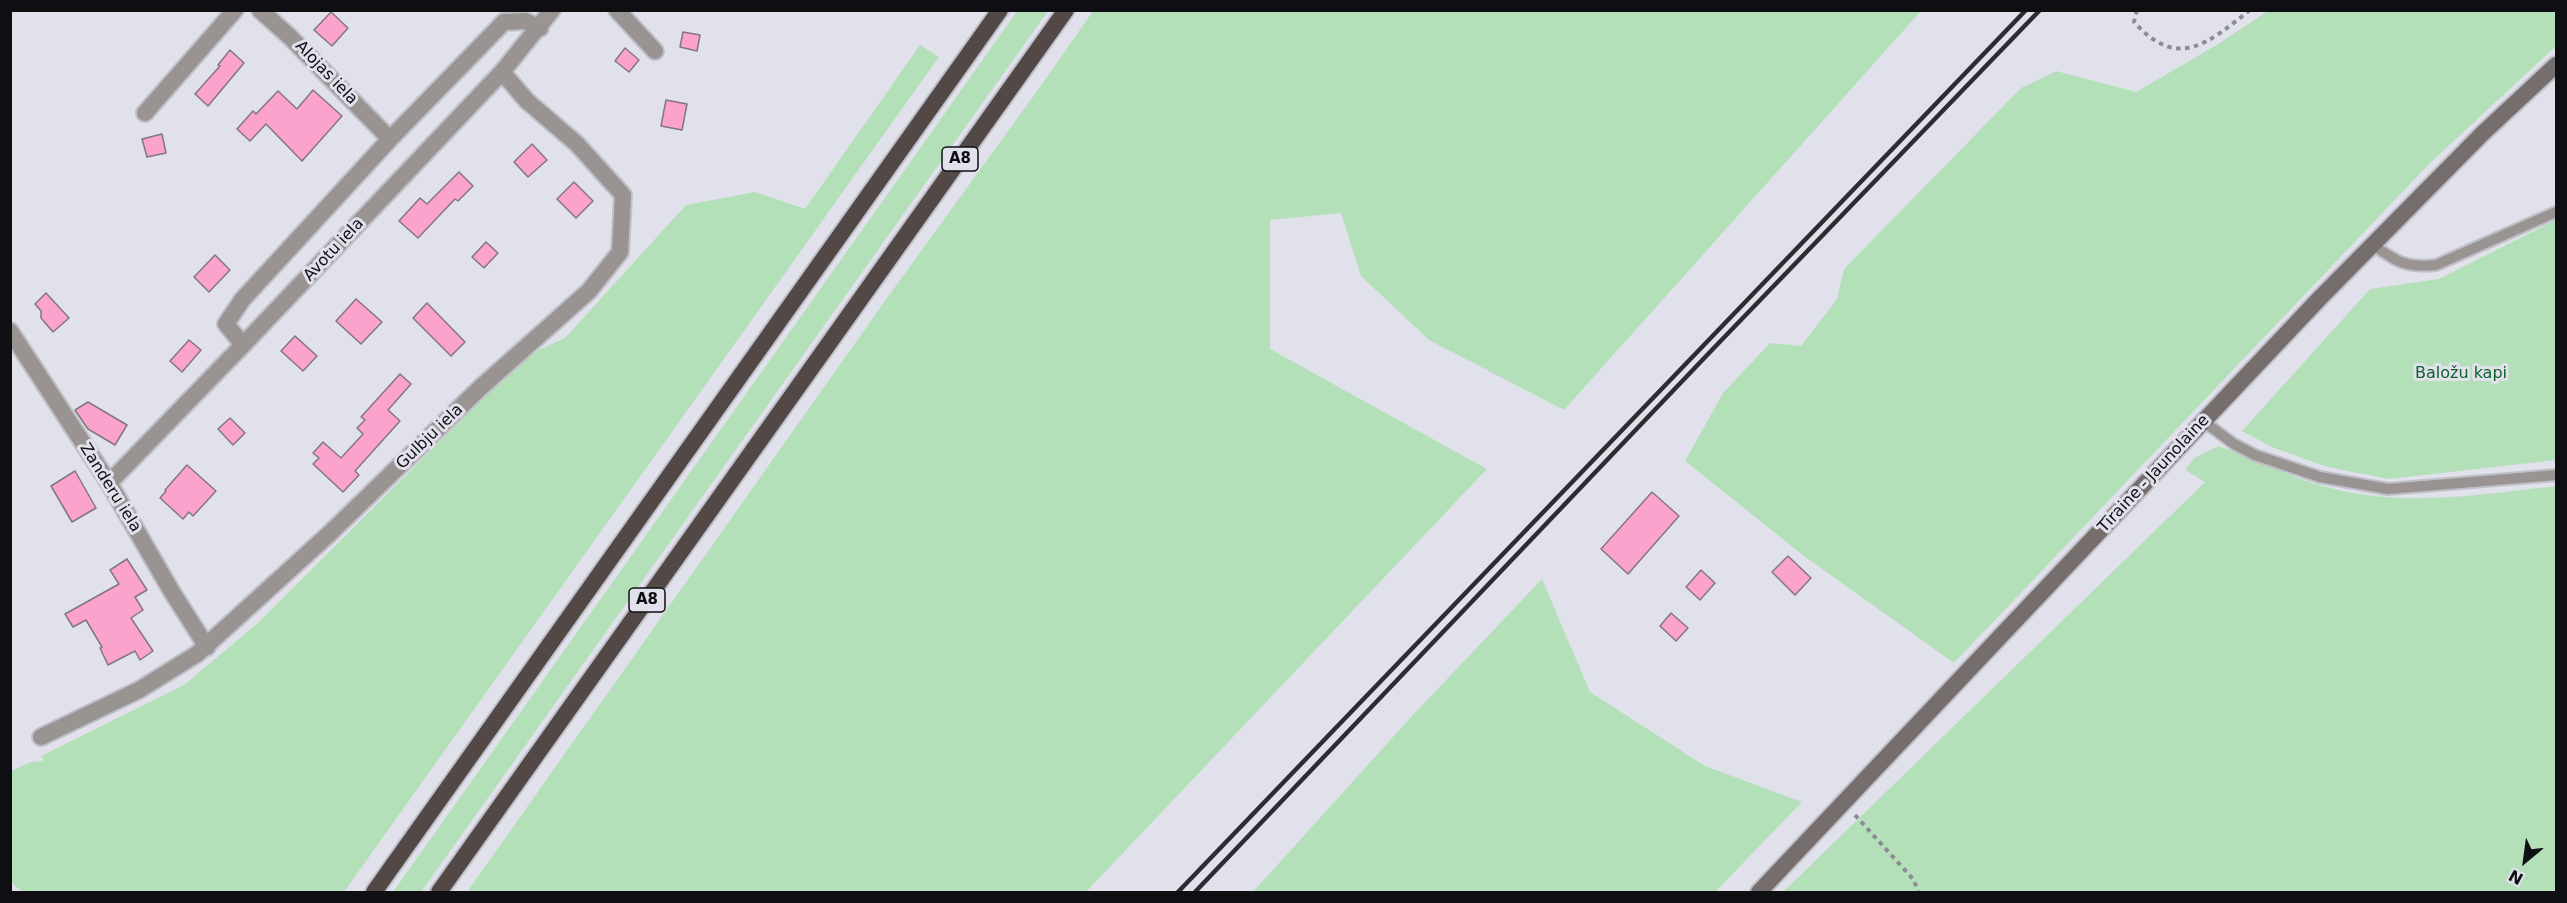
<!DOCTYPE html>
<html>
<head>
<meta charset="utf-8">
<style>
	body { margin:0 }
	#map { position:relative; width:2567px; height:903px; overflow:hidden; background:#e1e1ec; font-family:"DejaVu Sans",sans-serif }
	canvas { display:block }
	.frame { position:absolute; inset:0; border:12px solid #0f0f13; pointer-events:none }
	.north { position:absolute; left:2495px; top:831px; width:60px; height:60px; -webkit-text-stroke:4px #e1e1ec; paint-order:stroke; rotate:209deg; font-size:16px; font-weight:700; line-height:24px; text-align:center; color:#0f0f13 }
	.north::after { content:''; display:block; margin:auto; width:21px; height:27px; background:#0f0f13; clip-path:polygon(50% 0,100% 100%,50% 72%,0 100%) }
</style>
</head>
<body>
<div id="map">
<canvas width="2567" height="903"></canvas>
<div class="frame"></div>
<div class="north">N</div>
</div>
<script>
const g = document.querySelector('canvas').getContext('2d');
g.lineJoin = 'round';
function fillPath(path, color) {
  g.fillStyle = color;
  g.fill(path, 'evenodd');
}
function strokePath(path, color, width, dash) {
  g.strokeStyle = color;
  g.lineWidth = width;
  g.lineCap = dash ? 'butt' : 'round';
  g.setLineDash(dash || []);
  g.stroke(path);
}
function drawText(font, color, halo, rows, align = 'center') {
  g.font = font + ' "DejaVu Sans",sans-serif';
  g.lineWidth = 6;
  g.setLineDash([]);
  g.textBaseline = 'middle';
  g.strokeStyle = halo;
  g.fillStyle = color;
  for (const [text, x, y, turn = 0] of rows) {
    g.save();
    g.translate(x, y);
    g.rotate((+turn || 0) * Math.PI / 180);
    g.textAlign = isNaN(turn) ? turn : align;
    if (halo) g.strokeText(text, 0, 0);
    g.fillText(text, 0, 0);
    g.restore();
  }
}
fillPath(new Path2D(`
	M1018 10 1048 11 421 892H393Z
	M1093 11H1921L1564 410 1429 340 1361 276 1341 213 1270 220V349L1487 469 1086 892H467L887 298 1040 87Z
	M2268 11H2556V46L2428 165 1954 663 1804 556 1685 461 1723 393 1770 343 1801 346 1837 299 1844 269 2021 88 2056 71 2136 92 2215 46Z
	M920 45 939 57 344 892H22L11 882V771L31 762 42 761 43 760 41 756 184 685 259 622 457 424 479 394 514 361 565 338 686 205 755 192 805 209Z
	M2556 220V460L2389 479 2327 467 2272 447 2242 431 2370 289 2439 279Z
	M2218 446C2251 456 2282 474 2316 484 2396 509 2475 495 2556 486V892H1783L2205 482 2185 470 2194 458Z
	M1542 579 1590 692 1705 766 1802 802 1715 892H1253L1411 717Z`), '#b4e0b9');
const building = new Path2D(`
	M331 12 348 28 332 46 314 30Z
	M683 32 700 35 697 51 680 47Z
	M625 48 639 60 629 72 615 61Z
	M230 50 244 63 208 106 195 94 220 66 218 65Z
	M313 90 342 116 302 161 266 124 250 141 237 129 253 111 256 114 278 91 297 109Z
	M666 100 687 104 682 130 661 126Z
	M162 134 166 153 147 157 142 139Z
	M532 144 547 160 528 177 514 162Z
	M459 172 473 186 458 201 455 199 418 238 399 221 420 198 427 204Z
	M574 182 593 201 576 218 557 199Z
	M486 242 498 253 484 268 472 257Z
	M215 255 230 270 209 292 194 277Z
	M46 293 69 318 53 332 41 318V311L35 304Z
	M356 299 382 322 361 344 336 321Z
	M427 303 465 342 451 356 413 318Z
	M295 336 317 356 303 371 281 351Z
	M189 340 201 350 182 372 170 361Z
	M400 374 411 384 388 410 400 421 355 471 359 475 343 492 313 464 319 458 313 453 323 442 341 458 363 434 357 428 365 420 361 417Z
	M88 402 127 425 115 445 88 429 75 410Z
	M230 418 245 433 233 445 218 429Z
	M187 465 216 491 193 516 189 512 183 519 160 498 166 491 165 490Z
	M75 471 96 508 72 522 51 486Z
	M1652 492 1679 516 1628 574 1601 549Z
	M1788 556 1811 578 1795 595 1772 572Z
	M127 559 147 590 135 597 143 610 131 618 153 651 140 660 135 651 108 665 100 648 102 647 86 620 73 627 65 614 119 584 110 570Z
	M1701 570 1715 583 1700 600 1686 587Z
	M1671 613 1688 628 1676 641 1660 626Z`);
fillPath(building, '#fba3cd');
strokePath(building, '#82777b', 1.5);
const service = new Path2D(`
	M2373 245C2397 262 2406 268 2436 265L2556 212
	M2203 421 2234 444 2255 455 2320 477 2388 489 2556 475`);
const minor = new Path2D(`
	M260 10 290 37 390 139
	M617 10 655 51
	M145 113 235 10
	M10 331 109 483 172 592 207 647
	M243 345 226 324 242 300 390 139 504 22 525 21 540 28
	M109 483 243 345 502 72 552 10
	M41 737 139 690 197 654 329 534 480 388 589 291 620 252 623 195 577 144 527 101 502 72`);
const secondary = new Path2D(`
	M1759 892 2319 299 2483 133 2556 65`);
const trunk = new Path2D(`
	M374 892 1000 10
	M439 892 1066 10`);
strokePath(service, '#bfbfc9', 14);
strokePath(minor, '#bfbfc9', 20);
strokePath(secondary, '#bfbfc9', 20);
strokePath(trunk, '#bfbfc9', 20);
strokePath(new Path2D(`
	M2137 10 2134 22C2178 71 2208 43 2250 10
	M1855 815 1914 880 1918 892`), '#8c8c94', 4, [4.5, 4.5]);
strokePath(service, '#999492', 10);
strokePath(minor, '#999492', 16);
strokePath(secondary, '#766e6c', 16);
strokePath(trunk, '#524946', 16);
strokePath(new Path2D(`
	M1178 892 2026 10
	M1195 892 1710 352 2040 10`), '#2c2c31', 4.5);
for (const [x, y, w] of [
	[960,159,36],
	[647,600,36]
]) {
  const box = new Path2D();
  box.roundRect(x - w / 2, y - 12, w, 24, 4.5);
  g.fillStyle = '#e1e1ec';
  g.fill(box);
  strokePath(box, '#0f0f13', 1.5);
}
drawText('bold 15px', '#0f0f13', null, [
	["A8",960,159],
	["A8",647,600]
]);
drawText('16px', '#0f0f13', '#e1e1ec', [
	["Alojas iela",326,73,46],
	["Avotu iela",334,250,-47],
	["Gulbju iela",430,437,-44],
	["Tīraine - Jaunolaine",2154,474,-47],
	["Zanderu iela",110,488,58]
]);
drawText('16px', '#0f622a', '#e1e1ec', [
	["Baložu kapi",2461,374]
]);
</script>
</body>
</html>
